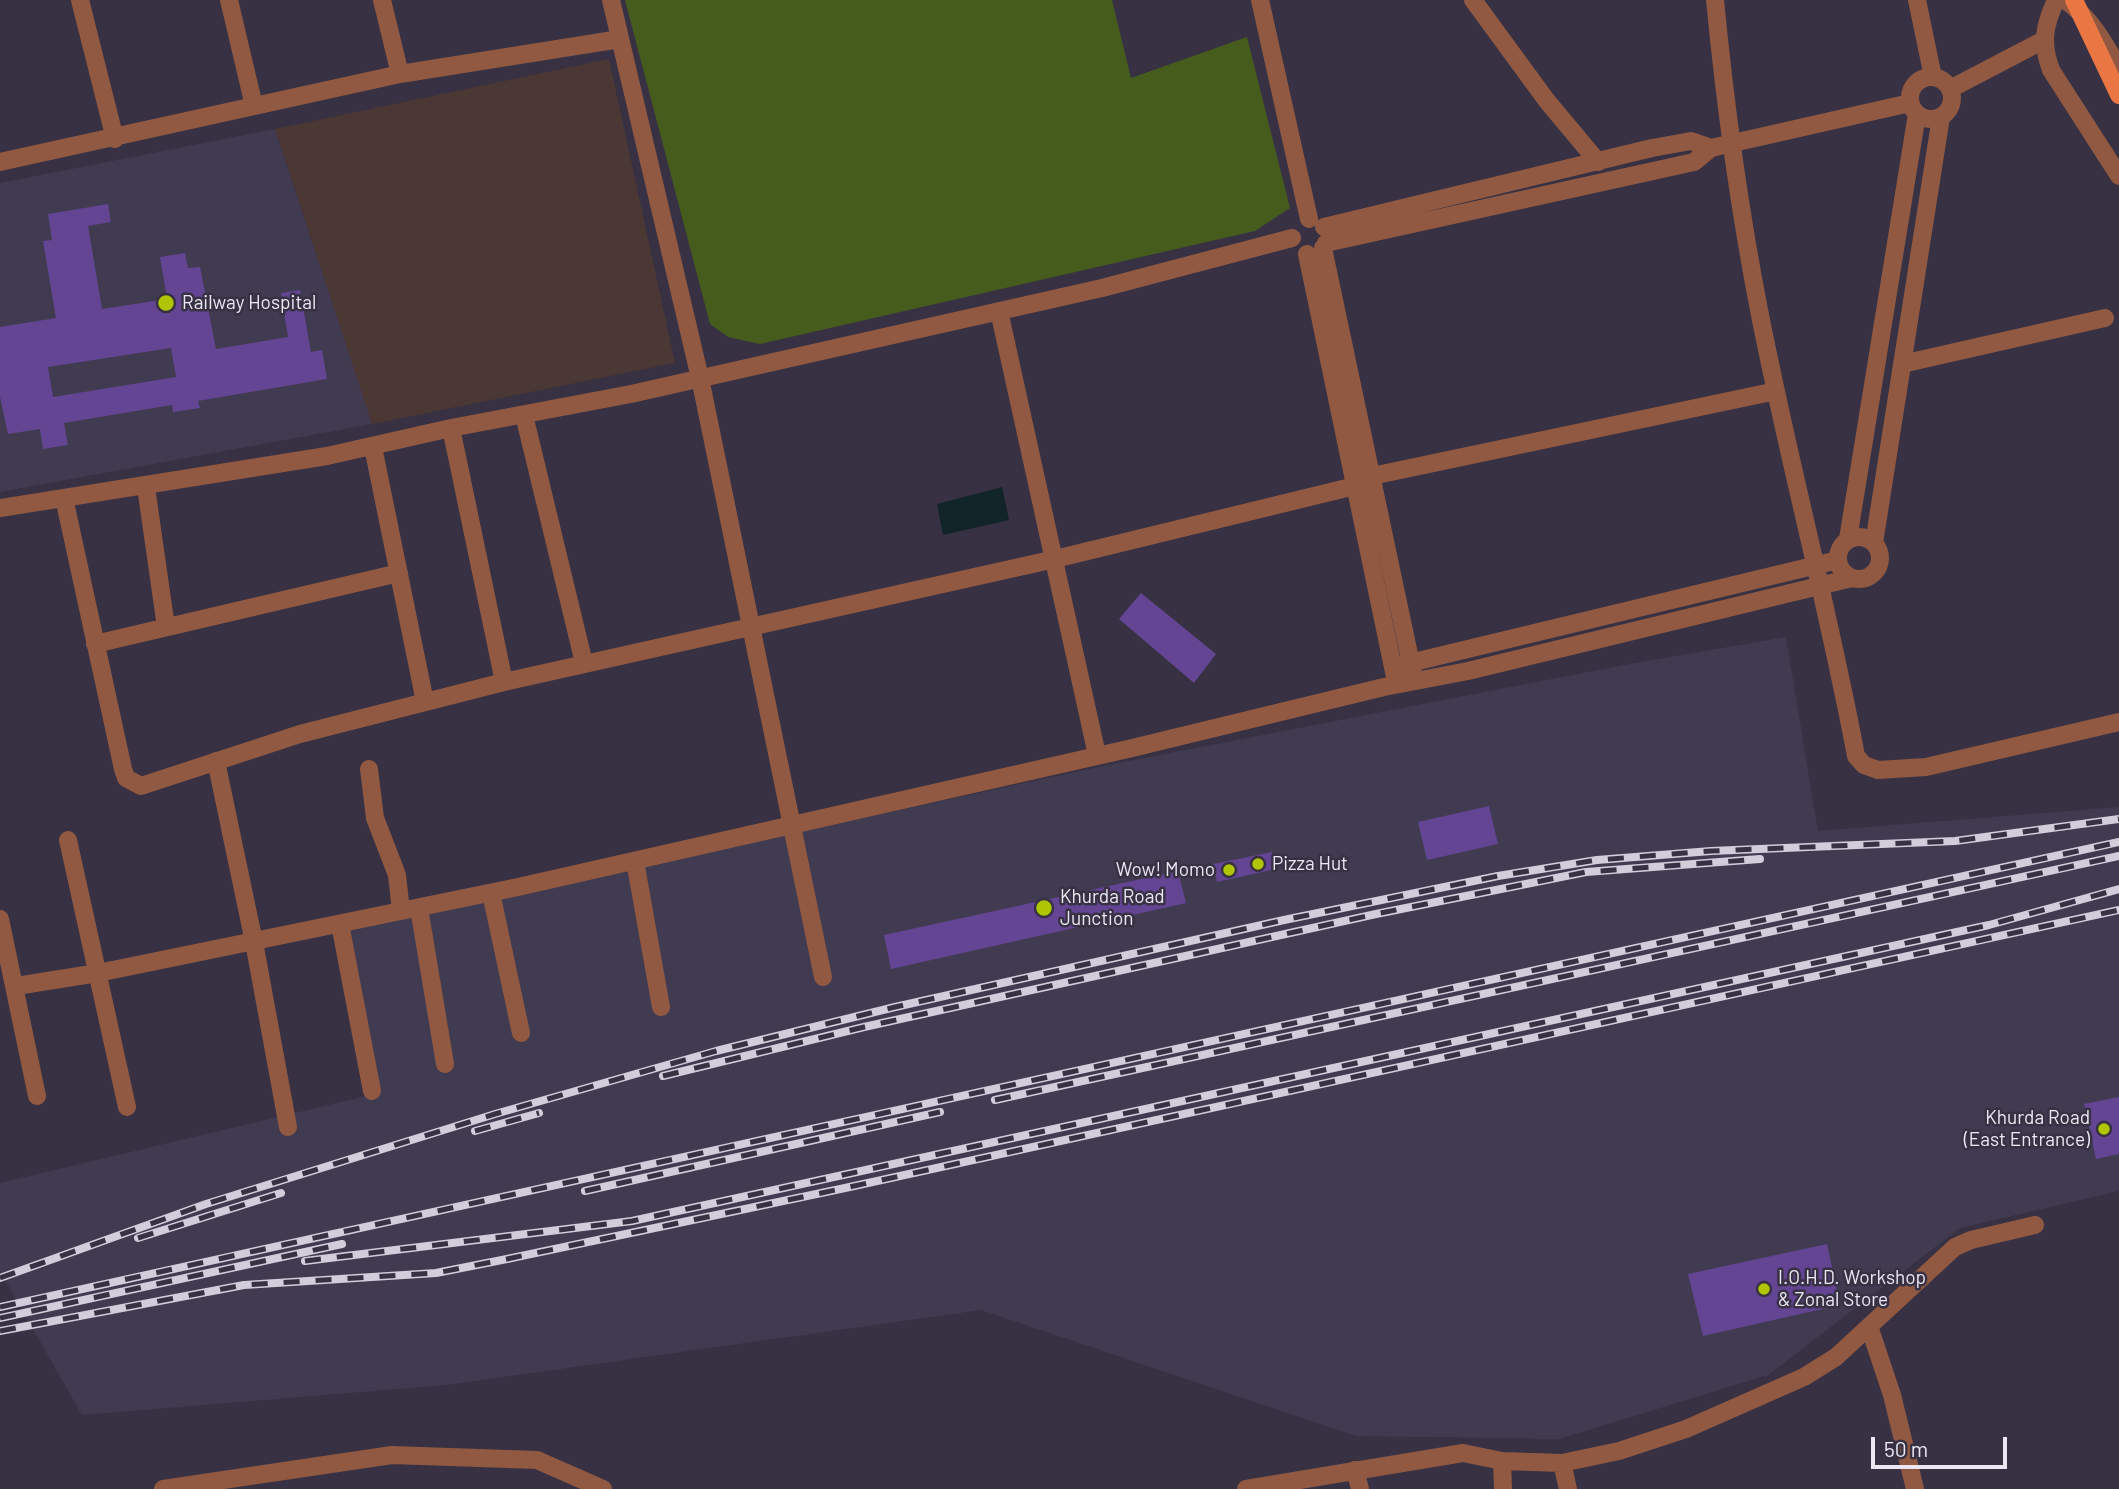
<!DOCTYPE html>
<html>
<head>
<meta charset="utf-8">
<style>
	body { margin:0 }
	#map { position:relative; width:2119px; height:1489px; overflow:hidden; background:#373143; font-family:Barlow,sans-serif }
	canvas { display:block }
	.scale { position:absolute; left:1871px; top:1437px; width:136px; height:32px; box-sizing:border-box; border:4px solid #ebe7f3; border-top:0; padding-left:9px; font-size:21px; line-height:24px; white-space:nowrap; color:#ebe7f3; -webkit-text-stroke:5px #373143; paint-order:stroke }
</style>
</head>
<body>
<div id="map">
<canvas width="2119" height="1489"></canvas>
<div class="scale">50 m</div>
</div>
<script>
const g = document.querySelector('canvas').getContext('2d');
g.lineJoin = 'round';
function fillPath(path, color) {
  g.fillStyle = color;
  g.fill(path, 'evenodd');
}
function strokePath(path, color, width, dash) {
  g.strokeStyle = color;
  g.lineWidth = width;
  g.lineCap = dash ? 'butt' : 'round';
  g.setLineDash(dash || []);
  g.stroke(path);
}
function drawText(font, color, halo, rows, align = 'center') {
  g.font = font + ' Barlow,sans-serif';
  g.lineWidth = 5;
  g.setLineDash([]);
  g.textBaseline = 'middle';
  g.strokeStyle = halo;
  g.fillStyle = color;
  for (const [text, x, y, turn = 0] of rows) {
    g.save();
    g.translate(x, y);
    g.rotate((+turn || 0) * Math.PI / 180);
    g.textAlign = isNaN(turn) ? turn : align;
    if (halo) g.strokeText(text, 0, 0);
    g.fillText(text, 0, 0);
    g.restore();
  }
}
fillPath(new Path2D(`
	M275 129 372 424 0 492V183Z
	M1786 637 1818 831 2119 807V1191L1960 1228 1768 1375 1559 1439 1356 1436 981 1310 446 1385 82 1415 0 1271V1183L375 1094 338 932 1103 766 1624 665Z`), '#413b51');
fillPath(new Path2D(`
	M609 59 675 363 372 424 275 129Z`), '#4b3734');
fillPath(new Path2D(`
	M625 0H1112L1131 78 1247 37 1290 208 1255 231 760 344 728 337 710 324Z`), '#465c1d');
fillPath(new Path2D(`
	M1002 487 1009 520 943 535 937 504Z`), '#112427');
fillPath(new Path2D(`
	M108 204 111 222 88 226 102 309 167 299 160 257 185 253 188 268 200 267 216 349 288 337 281 293 300 290 311 352 322 350 327 379 198 401 200 408 173 412 172 405 64 423 68 445 43 449 40 429 8 434 0 397V327L56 318 43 241 52 240 48 214ZM171 348 176 377 53 397 48 367Z
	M1141 593 1216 654 1194 683 1119 619Z
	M1489 806 1498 844 1427 860 1418 822Z
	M1272 852 1276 869 1217 882 1213 864Z
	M1178 871 1186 903 891 969 884 935Z
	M2119 1097V1154L2096 1159 2084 1104Z
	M1827 1244 1840 1305 1703 1336 1688 1274Z`), '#634593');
strokePath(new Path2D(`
	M80 0 115 139
	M229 0 254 106
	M382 0 400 74
	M611 0 700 378 823 977
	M1260 0 1309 219
	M1473 0 1547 101 1598 162
	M1715 0C1725 104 1739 207 1759 310 1788 459 1828 606 1856 756L1864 765 1878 770 1926 767 2119 722
	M1917 0 1933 77
	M2065 0C2091 18 2104 42 2119 69
	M1910 98a21 21 0 1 1 42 0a21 21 0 1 1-42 0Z
	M1950 89 2042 41
	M0 162 400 74 620 39
	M1324 227 1652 148 1691 141 1711 148
	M1326 243 1694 162 1711 148 1910 103
	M1323 248 1413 673
	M1307 254 1395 677
	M999 311 1097 755
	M1902 364 2105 318
	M524 415 584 663
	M451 428 504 682
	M373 447 425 702
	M1372 476 1776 391
	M146 487 166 627
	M64 498 123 769 126 778 141 786 300 734 504 682 1055 559 1355 486
	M0 508 327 456 451 428 631 394 1102 288 1292 238
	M1838 558a21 21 0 1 1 42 0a21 21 0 1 1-42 0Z
	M1848 539 1917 114
	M1874 543 1941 117
	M95 644 399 573
	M1393 667 1838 560
	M216 761 254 942 288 1127
	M369 769 375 818 397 875 401 911
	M68 840 127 1107
	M635 861 661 1007
	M491 893 521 1033
	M419 908 445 1064
	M0 919 37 1096
	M340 924 372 1091
	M16 986 98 973 518 887 1128 749 1384 687 1468 671 1852 578
	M1870 1329 1892 1395 1915 1489
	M1502 1461 1503 1489
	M1562 1463 1568 1489
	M1355 1470 1360 1489
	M163 1489 392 1455 537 1460 603 1489
	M1246 1489 1463 1453 1502 1461 1562 1463 1619 1451 1686 1429 1804 1377 1836 1357 1955 1247 1971 1240 2035 1225`), '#915941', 18);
strokePath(new Path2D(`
	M2056 0C2044 26 2041 43 2051 70L2119 176`), '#915941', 18);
const rail = new Path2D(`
	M663 1076 864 1027 1376 914 1586 872 1760 859
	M995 1100 2119 856
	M475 1131 539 1113
	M585 1191 940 1112
	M138 1238 281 1193
	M305 1261 632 1221 1989 925 2119 889
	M0 1278 206 1204 495 1114 716 1051 895 1007 1284 920 1498 876 1597 860 1711 851 1955 841 2119 819
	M0 1307 2119 842
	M0 1318 342 1244
	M0 1331 244 1285 436 1273 507 1259 845 1188 2119 910`);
strokePath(rail, '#d1cdda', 8);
strokePath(rail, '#373143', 5, [16]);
strokePath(new Path2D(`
	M2074 0 2119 95`), '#ea7743', 18);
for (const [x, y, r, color] of [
	[166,303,9,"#b0c503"],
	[1258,864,7,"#b0c503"],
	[1229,870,7,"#b0c503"],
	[1044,908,9,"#b0c503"],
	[2104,1129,7,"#b0c503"],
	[1764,1289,7,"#b0c503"]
]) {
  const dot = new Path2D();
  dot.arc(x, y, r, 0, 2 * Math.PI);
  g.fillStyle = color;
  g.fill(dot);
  strokePath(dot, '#373143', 2.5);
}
drawText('19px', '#ebe7f3', '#373143', [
	["Railway Hospital",182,303],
	["Pizza Hut",1272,864],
	["Wow! Momo",1215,870,"right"],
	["Khurda Road",1060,897],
	["Junction",1060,919],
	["Khurda Road",2090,1118,"right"],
	["(East Entrance)",2090,1140,"right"],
	["I.O.H.D. Workshop",1778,1278],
	["& Zonal Store",1778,1300]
], 'left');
</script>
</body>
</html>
